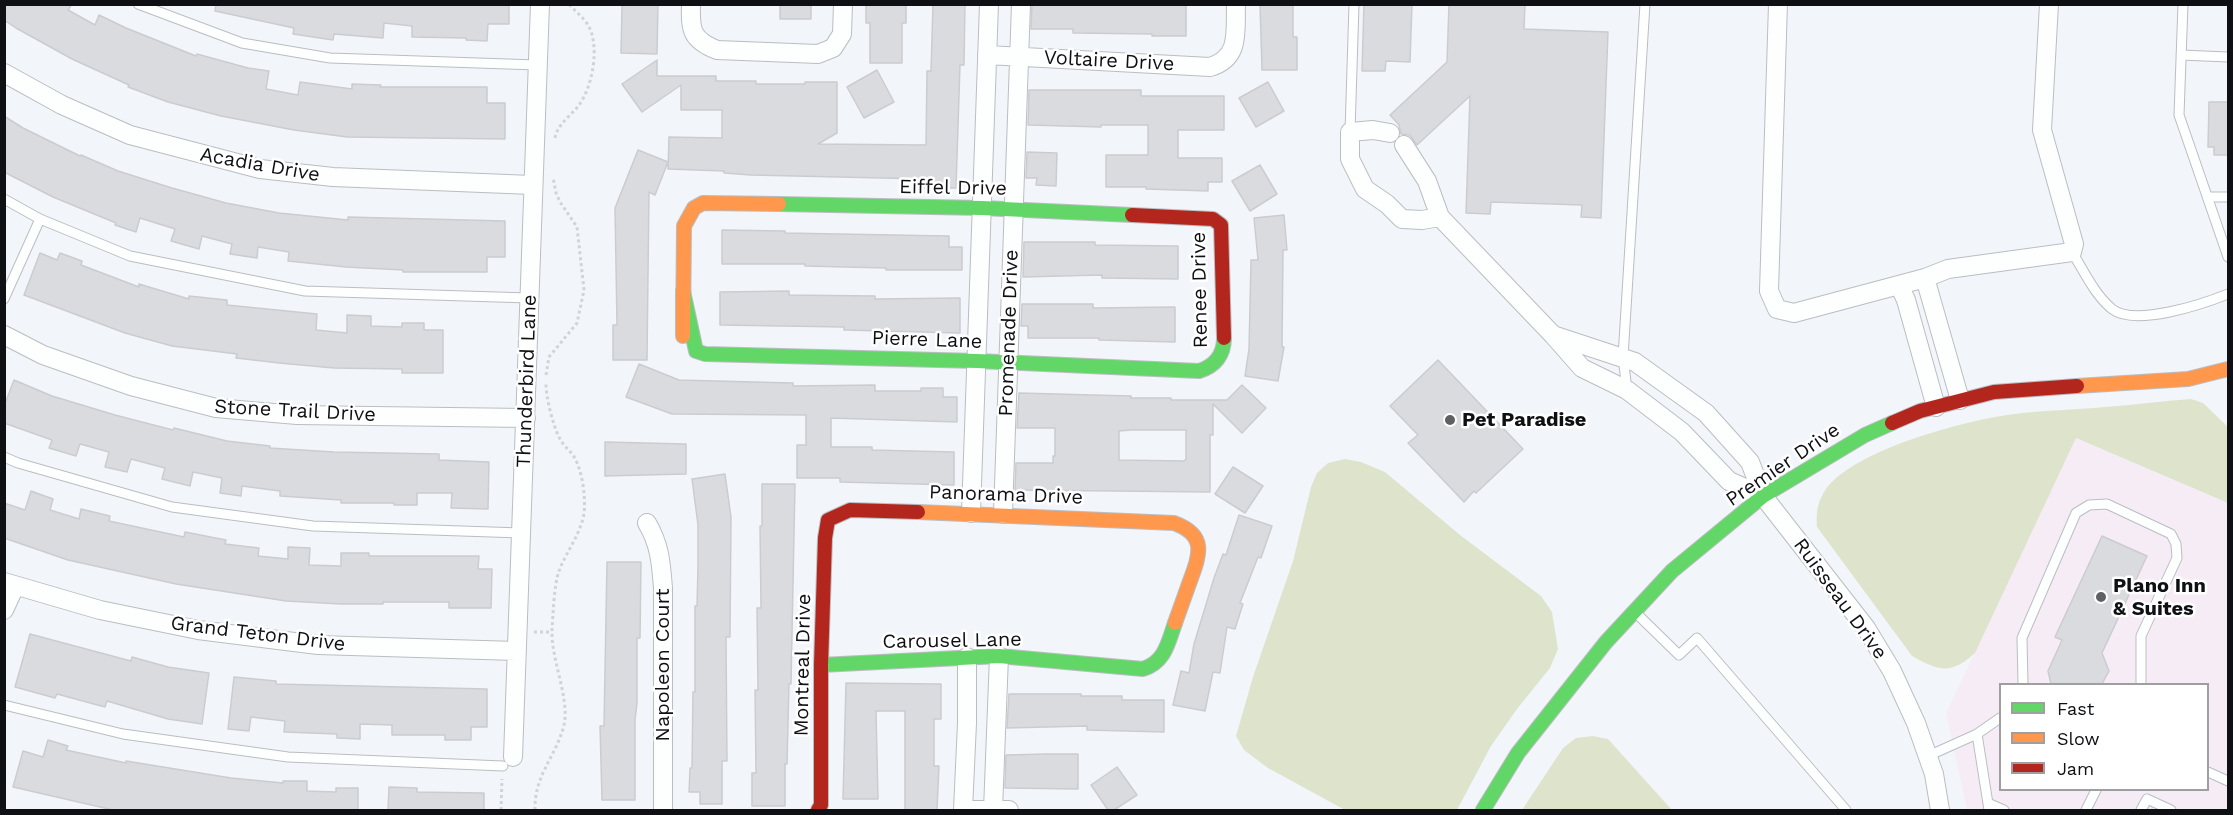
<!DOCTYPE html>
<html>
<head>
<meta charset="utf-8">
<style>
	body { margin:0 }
	#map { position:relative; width:2233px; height:815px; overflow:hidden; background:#f2f6fa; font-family:"Work Sans",sans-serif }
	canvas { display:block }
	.frame { position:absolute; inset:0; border:6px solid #0e1014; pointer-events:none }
	.legend { position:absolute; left:1999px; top:683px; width:210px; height:108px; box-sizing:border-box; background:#fff; border:2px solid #9f9fa1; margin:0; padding:8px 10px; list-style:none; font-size:18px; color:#0e1014 }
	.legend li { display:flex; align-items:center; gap:12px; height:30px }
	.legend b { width:30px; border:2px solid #9f9fa1 }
</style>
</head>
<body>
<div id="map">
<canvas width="2233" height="815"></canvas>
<div class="frame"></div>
<ul class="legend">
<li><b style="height:8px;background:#63d668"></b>Fast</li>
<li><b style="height:8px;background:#ff974d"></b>Slow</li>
<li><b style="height:8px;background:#b3261e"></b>Jam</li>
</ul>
</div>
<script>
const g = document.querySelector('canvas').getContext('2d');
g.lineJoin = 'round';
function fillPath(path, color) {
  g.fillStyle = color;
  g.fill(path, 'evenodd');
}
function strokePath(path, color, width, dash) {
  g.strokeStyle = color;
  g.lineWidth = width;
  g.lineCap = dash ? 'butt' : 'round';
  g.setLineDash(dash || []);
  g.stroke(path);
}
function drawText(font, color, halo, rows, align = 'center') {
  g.font = font + ' "Work Sans",sans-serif';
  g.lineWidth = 5;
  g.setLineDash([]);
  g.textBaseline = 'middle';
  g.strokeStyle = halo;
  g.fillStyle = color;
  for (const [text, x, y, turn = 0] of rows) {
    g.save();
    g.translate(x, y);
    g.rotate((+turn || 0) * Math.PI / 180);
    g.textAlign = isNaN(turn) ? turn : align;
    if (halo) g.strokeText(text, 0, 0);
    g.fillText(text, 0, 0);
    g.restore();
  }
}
fillPath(new Path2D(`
	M2076 438 2228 503V810H1967L1946 713ZM2000 684H2208V790H2000Z`), '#f6ecf6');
fillPath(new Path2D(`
	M2191 399 2203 403 2228 427V503L2076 438 1975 653C1951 675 1939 671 1912 656L1817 527C1816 514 1817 504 1824 492 1850 450 1967 420 2014 414 2044 410 2075 410 2105 407 2134 405 2162 401 2191 399Z
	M1345 459 1361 462 1385 472 1460 535 1541 596 1552 612 1558 649 1550 668 1517 709 1491 746 1457 810H1345L1268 768 1244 750 1236 736 1253 677 1293 561 1311 487 1317 473 1328 463Z
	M1593 736 1608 739 1672 810H1522L1563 748 1576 738Z`), '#dee4cc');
const building = new Path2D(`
	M4 4H72L68 10 95 25 99 15 126 28 196 56 197 54 248 68 269 71 266 89 298 95 300 82 352 89V84L381 85 380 87H487V103H505V139L347 137 294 130 221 116 168 102 128 87 129 85 72 59 16 28 4 20Z
	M216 4H509V24H488L487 41 466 40V38L412 37V26L384 23 383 38 334 34 333 40 293 34 294 28 215 11Z
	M622 4H658L657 54 621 53Z
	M780 4H811V19H780Z
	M866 4H906V23H902V63H870V23H866Z
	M933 4H965L964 65H960L956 188H925V179L751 175 724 173V171L668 169 669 137 722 138V110H681V85L642 112 622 84 657 60V76H716V81H756V84H805V82H837V133L818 144 926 145 927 71H931Z
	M1032 4H1186V36H1152V34L1073 33V29H1031Z
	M1260 4H1293V37H1297V70H1262Z
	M1364 4H1412L1410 62 1386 61 1385 71H1362Z
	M1449 4H1525L1524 29 1608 32 1601 218 1581 217 1582 205 1491 202 1490 214 1466 213 1470 96 1417 145 1410 135 1401 134 1399 125 1390 115 1447 62Z
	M877 70 894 102 864 118 847 87Z
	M1268 82 1284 111 1256 127 1239 98Z
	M1029 90H1141V96H1224V130H1178V158H1222V182H1208V191L1146 189V187H1106V155H1148V125H1101V127L1028 125Z
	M2209 102H2229V155H2214V147H2208Z
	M4 116 23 128 80 156 81 155 118 171 172 188 226 203 279 213 348 220V217L505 221V257H487V272H403V270L346 267 288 261 289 252 258 247 257 258 230 254 232 244 202 236 199 249 171 241 175 229 140 218 136 232 115 225 116 223 53 197 4 172Z
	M638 150 668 162 655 195 649 192 647 360H613V325H617L615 208Z
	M1027 152 1057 153 1056 186 1036 185 1037 178H1026Z
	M1260 165 1277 194 1250 211 1232 181Z
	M1284 215 1287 250H1283L1282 347H1284L1278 381 1245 376 1249 349 1251 260H1258L1254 218Z
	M722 230 785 231V233L949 236V247H962V270H886V268L805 266V264H722Z
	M1024 242H1095V245L1178 246V279L1102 278V275L1023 277Z
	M40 253 57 260 60 253 82 261 81 265 139 287V284L189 299V296L227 300V305L317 314 316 330 347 333V315L371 316V326L402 327V323H424V330H443V373H402V369L334 368 279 363 236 358 237 354 172 346 125 333 24 295Z
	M789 291V295L875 296V299L960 298V333L844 330V327L720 325V292Z
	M1022 304H1093V308L1175 307V342L1099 340V338H1028V326H1021Z
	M1438 360 1523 449 1476 493 1474 491 1464 502 1408 443 1418 435 1390 406Z
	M639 364 679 380 793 383V386L875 385V391H921V388H943V397H957V422L831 418V447H872V450L954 452V485L840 482V478H797V445H806V415L672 414 626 397Z
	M14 380 52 396 115 415 173 430 174 428 227 441 270 446V448L334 452 439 454V460L489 462 488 509 451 508 452 493H417V505H394V503H341V500L280 496V491L242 486 241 496 220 493 222 478 193 472 190 486 162 479 165 468 131 459 127 472 105 467 109 452 80 444 76 456 49 448 52 440 4 423V406Z
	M1242 385 1266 408 1242 433 1213 404V435H1210V492L1015 490 1016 463H1053V456H1055V428H1017L1019 393 1131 396V398H1171V400H1227ZM1131 430H1186V459L1184 461 1119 460V431Z
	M605 442 686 444V474L605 476Z
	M1233 467 1263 486 1245 513 1215 494Z
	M725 474 731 517 730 637H726L727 761H722V804H700V792H689L690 768H692L693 692H695V606H697L698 565V525L692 479Z
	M762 484H795L791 684H789L787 764H785V806H752V773H756L755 690H758L757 608H761L760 526H762Z
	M31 491 53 499 50 510 79 519 81 509 110 516 109 521 184 537 185 532 226 540 225 544 259 548 258 556 288 559V547L310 548 309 565 341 566V553H369V556H479L478 569H492L491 608H449V602H383V604H341L286 601 176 584 68 560 4 538V503L25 510Z
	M1239 515 1272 526 1261 558 1258 557 1240 603 1243 604 1235 629 1227 627 1220 673 1213 672 1205 711 1173 705 1181 671 1189 673 1194 644 1214 578 1223 554 1226 555Z
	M2102 536 2147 556 2102 653 2109 671 2102 684H2051L2048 671 2062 640 2055 637Z
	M607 562H641L640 638H637V703L635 720V800H602L600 726H604Z
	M30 634 131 661 132 657 168 667 209 673 202 724 168 719 107 701 105 707 57 694 55 698 15 687Z
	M234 677 276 681V684L487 689V727H471V740H445V735H392V725L360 724V739L337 738V734L284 732 285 721 251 717 249 731 228 729Z
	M846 683 941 684V719H934V766H939L937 810H905V711H876L878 799H843Z
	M1009 694H1081V696H1122V700H1164V732L1087 730V726L1007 728Z
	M48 740 68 746 66 750 126 763V761L231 778 283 783V781H307V791L336 792V788H358V810H113L13 787 23 751 43 757Z
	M1045 754H1078V789L1005 788 1006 755Z
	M1117 767 1137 795 1114 810H1108L1091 785Z
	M389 787 417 788V792L484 793V810H388Z`);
fillPath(building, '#dadbdf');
strokePath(building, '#ccccd0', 1.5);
const lane = new Path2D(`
	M138 4 242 43 330 58 537 65
	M2183 4 2179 115 2228 257
	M2181 55 2228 57
	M1350 132 1354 4
	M2208 197H2228
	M4 199 40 219 130 256 305 291 529 298
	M2072 252C2084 271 2094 294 2112 309 2135 327 2203 304 2228 294
	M4 299 40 219
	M1627 390 1623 357 1645 4
	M4 457 18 463 172 507 313 526 521 533
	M1636 613 1679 655 1697 638 1846 810
	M2023 684 2022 638 2076 513 2089 505 2107 504 2171 534 2176 544 2177 558 2141 636V684
	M4 705 123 734 288 757 503 766
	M1977 734 1989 810
	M1928 756 1977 734 2000 718
	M2208 772 2228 781
	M1988 803 2004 810
	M2086 810 2096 790
	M2141 810 2147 799 2171 810`);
const street = new Path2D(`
	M691 4C690 31 692 40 717 50L818 54 833 48 842 34 843 4
	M1778 4 1769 291 1777 309 1794 313 1925 278 1948 269 2072 252 2074 244 2042 130 2049 4
	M987 55 1210 67C1241 58 1235 31 1236 4
	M4 73 62 105 130 135 260 169 333 177 532 185
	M1390 133 1373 130 1350 132V159L1365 189 1387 204 1402 219 1422 220 1440 217
	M1404 145 1427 181 1440 217 1553 335 1582 368 1627 390 1682 432 1729 481 1763 496
	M1925 278 1960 400
	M1899 285 1906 300 1936 407
	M4 335 43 355 131 386 216 408 297 415 526 418
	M1553 335 1635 362 1706 413 1750 462 1763 496 1866 628 1892 671 1916 723 1934 774 1940 810
	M971 513 989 4
	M1003 514 1021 4
	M647 523C660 545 661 563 663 588V810
	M4 582 100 610 198 630 318 645 516 651
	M4 610 15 586
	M513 757 540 4
	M963 810 967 723V657
	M963 810H1009
	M993 810 999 656`);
const fast = new Path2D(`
	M779 204 982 208 1132 215
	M683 291 696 351 705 354 977 361 1199 371C1215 366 1224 355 1224 338
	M821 665 999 656 1143 669C1165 662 1168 643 1175 623
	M1483 810 1518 753 1606 642 1672 571 1763 496 1865 435 1892 423`);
const slow = new Path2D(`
	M683 291V336L684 226 694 208 703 203 779 204
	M2077 386 2188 379 2228 369
	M918 512 1174 523C1207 535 1200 554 1190 581 1185 595 1180 609 1175 623`);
const jam = new Path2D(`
	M1132 215 1213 219 1221 225 1224 338
	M1892 423 1920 411 1994 392 2077 386
	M818 810 821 805V665L825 538 828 520 850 510 918 512`);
strokePath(lane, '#babec1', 11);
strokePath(street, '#babec1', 20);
strokePath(fast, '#babec1', 16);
strokePath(slow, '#babec1', 16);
strokePath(jam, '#babec1', 16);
strokePath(new Path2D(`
	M555 138C558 123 571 116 579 105 593 86 600 45 588 25 583 17 575 11 569 4
	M546 375 549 357 577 323 584 290 577 227 560 202 556 193 553 177
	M534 632H551
	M501 810 502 779
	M535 810C534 775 556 757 564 725 570 699 551 660 552 630 553 616 554 584 559 571 566 552 581 534 584 513 586 496 582 469 573 455 568 449 562 444 559 437 553 425 546 398 546 384`), '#d2d3d5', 3, [3, 3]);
strokePath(lane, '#fdfefe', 9);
strokePath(street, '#fdfefe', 18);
strokePath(fast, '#63d668', 14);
strokePath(slow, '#ff974d', 14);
strokePath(jam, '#b3261e', 14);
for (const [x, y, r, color] of [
	[1450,420,6,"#5e6064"],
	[2101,597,6,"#5e6064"]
]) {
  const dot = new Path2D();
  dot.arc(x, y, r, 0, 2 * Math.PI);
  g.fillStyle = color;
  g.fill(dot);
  strokePath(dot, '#fff', 2);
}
drawText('20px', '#0e1014', '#fff', [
	["Voltaire Drive",1109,61,3],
	["Acadia Drive",260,165,10],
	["Eiffel Drive",953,188,1],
	["Renee Drive",1200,290,-91],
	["Promenade Drive",1009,333,-88],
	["Pierre Lane",927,340,2],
	["Thunderbird Lane",527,381,-88],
	["Stone Trail Drive",295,411,3],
	["Premier Drive",1783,465,-34],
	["Panorama Drive",1006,495,2],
	["Ruisseau Drive",1840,599,54],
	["Grand Teton Drive",258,634,7],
	["Carousel Lane",952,641,-1],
	["Napoleon Court",663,665,-90],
	["Montreal Drive",803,665,-89]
]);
drawText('bold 20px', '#0e1014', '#fff', [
	["Pet Paradise",1462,420],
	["Plano Inn",2113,586],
	["& Suites",2113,609]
], 'left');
</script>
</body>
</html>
